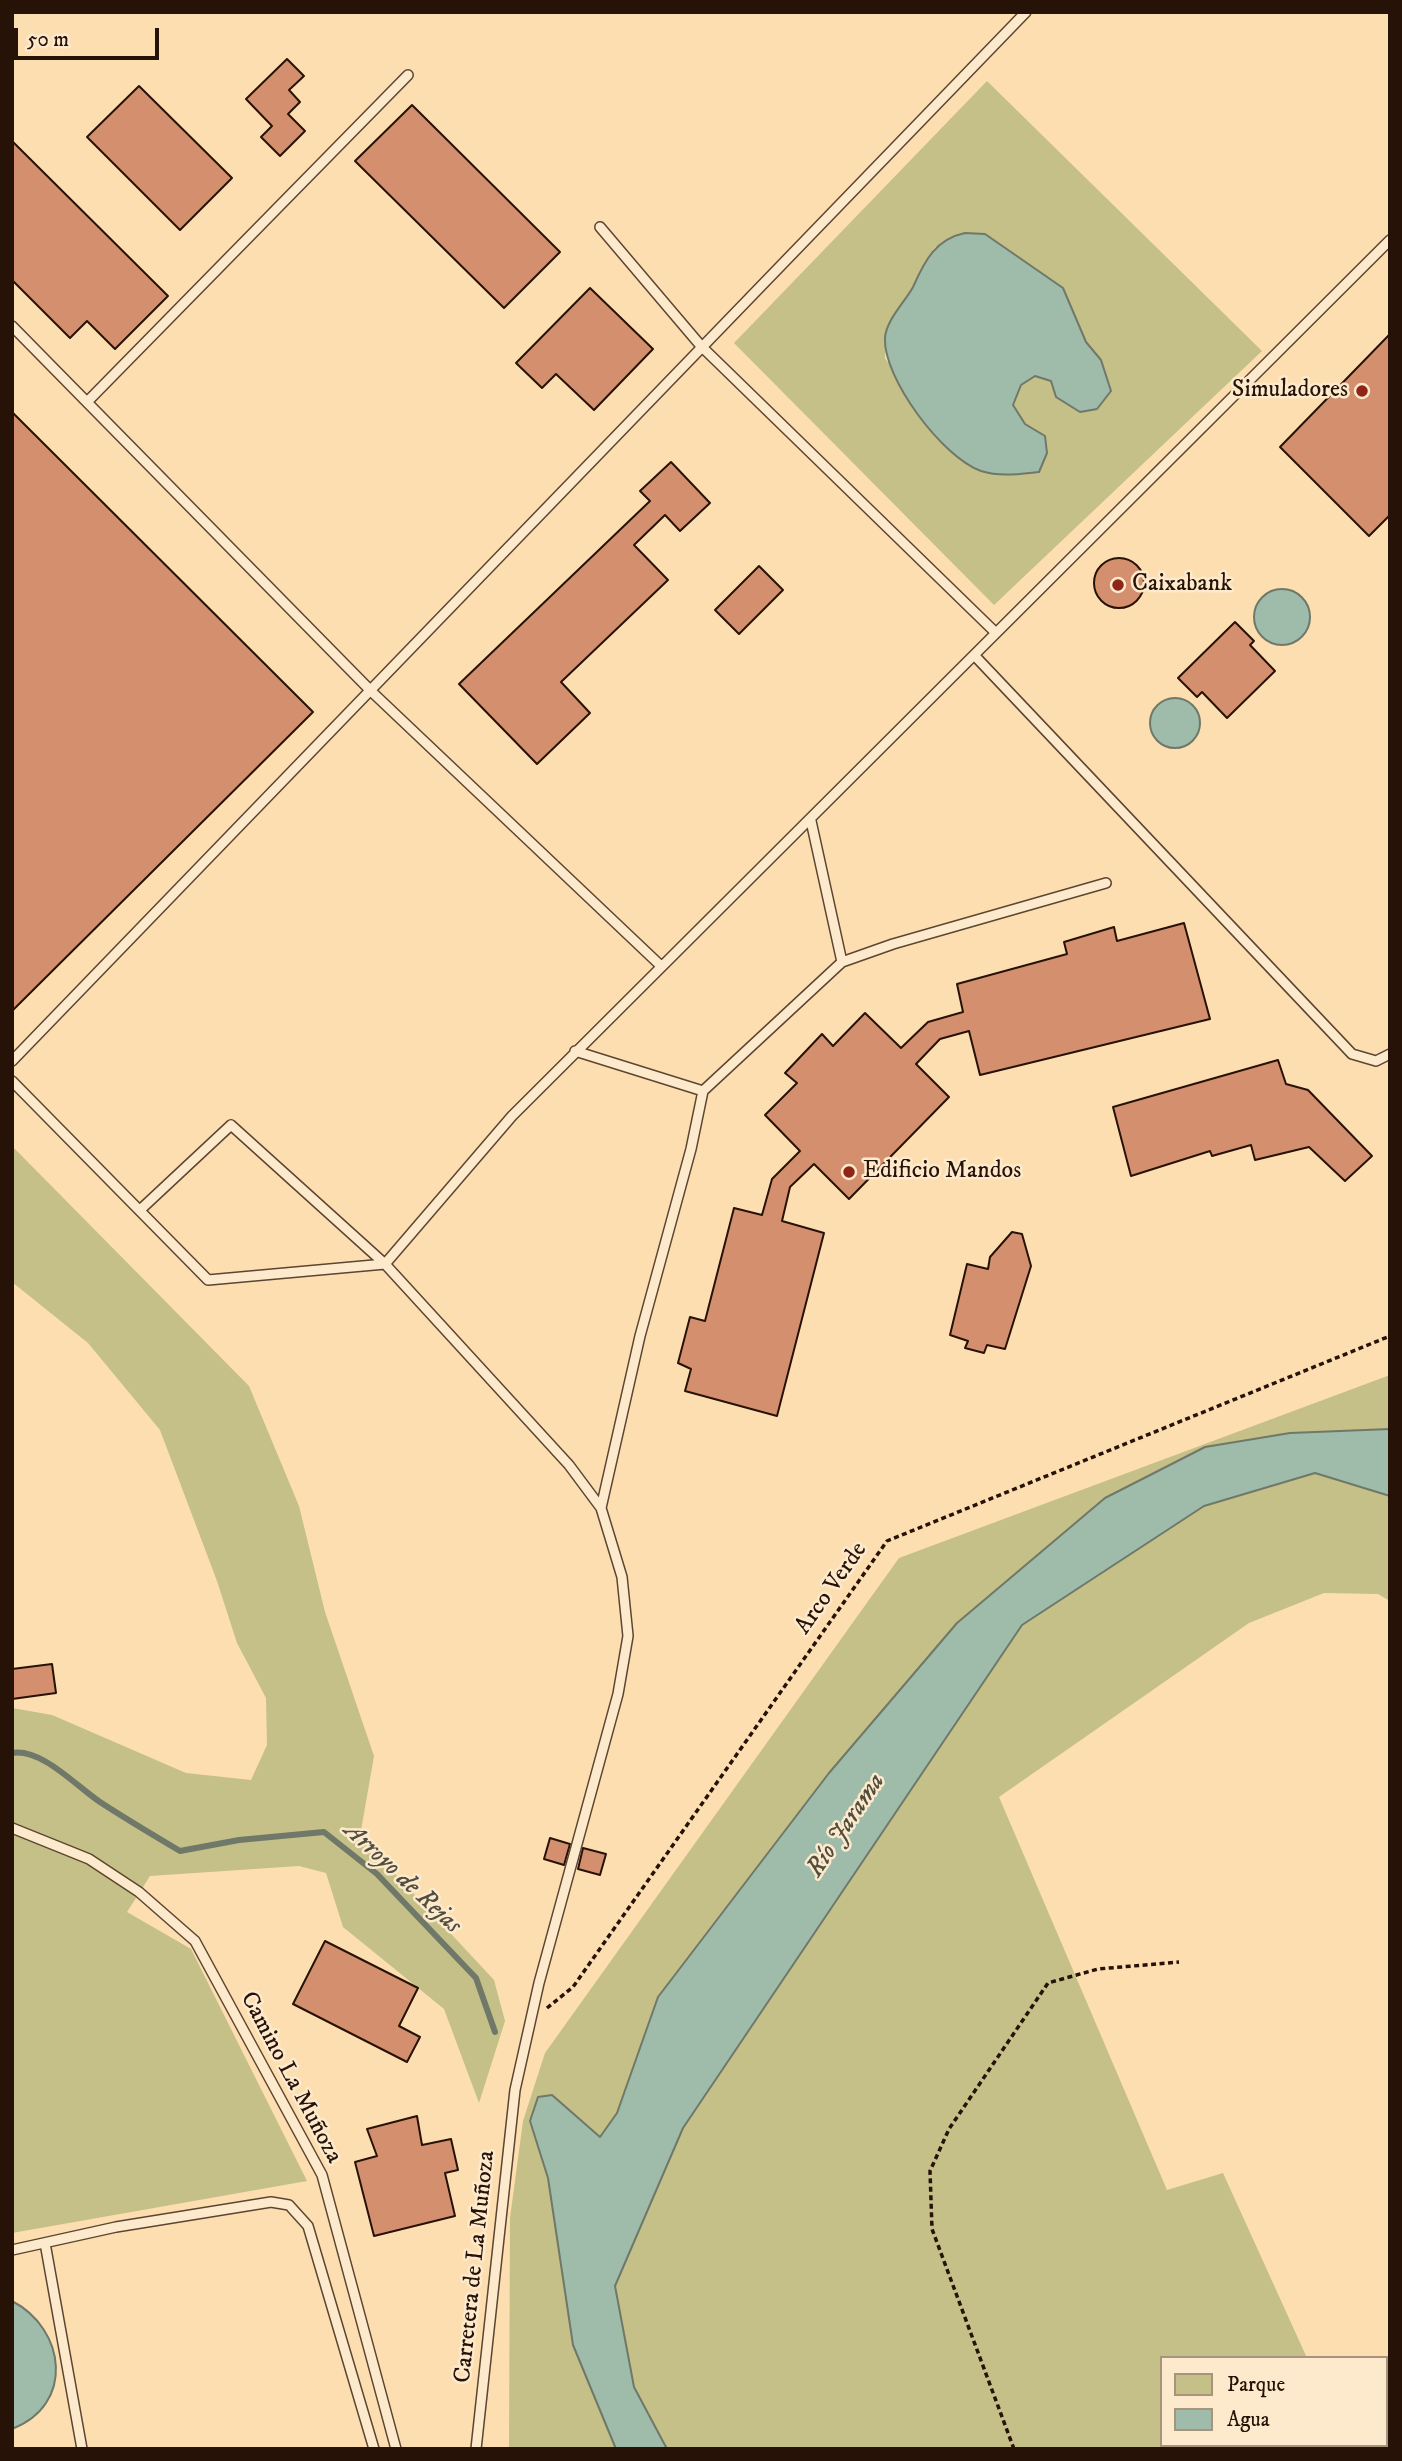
<!DOCTYPE html>
<html>
<head>
<meta charset="utf-8">
<style>
	body { margin:0 }
	#map { position:relative; width:1402px; height:2461px; overflow:hidden; background:#fcdeb0; font-family:"IM FELL DW Pica",serif }
	canvas { display:block }
	.frame { position:absolute; inset:0; border:14px solid #271207; pointer-events:none }
	.legend { position:absolute; left:1160px; top:2356px; width:228px; height:91px; box-sizing:border-box; background:#fdeacc; border:2px solid #a7947d; margin:0; padding:9px 12px; list-style:none; font-size:21px; color:#271207 }
	.legend li { display:flex; align-items:center; gap:14px; height:35px }
	.legend b { width:35px; border:2px solid #a7947d }
	.scale { position:absolute; left:14px; top:28px; width:145px; height:32px; box-sizing:border-box; border:4px solid #271207; border-top:0; padding-left:9px; font-size:21px; line-height:24px; white-space:nowrap; color:#271207; -webkit-text-stroke:5px #fdeacc; paint-order:stroke }
</style>
</head>
<body>
<div id="map">
<canvas width="1402" height="2461"></canvas>
<div class="frame"></div>
<ul class="legend">
<li><b style="height:19px;background:#c4c087"></b>Parque</li>
<li><b style="height:19px;background:#9fbcab"></b>Agua</li>
</ul>
<div class="scale">50 m</div>
</div>
<script>
const g = document.querySelector('canvas').getContext('2d');
g.lineJoin = 'round';
function fillPath(path, color) {
  g.fillStyle = color;
  g.fill(path, 'evenodd');
}
function strokePath(path, color, width, dash) {
  g.strokeStyle = color;
  g.lineWidth = width;
  g.lineCap = dash ? 'butt' : 'round';
  g.setLineDash(dash || []);
  g.stroke(path);
}
function drawText(font, color, halo, rows, align = 'center') {
  g.font = font + ' "IM FELL DW Pica",serif';
  g.lineWidth = 5;
  g.setLineDash([]);
  g.textBaseline = 'middle';
  g.strokeStyle = halo;
  g.fillStyle = color;
  for (const [text, x, y, turn = 0] of rows) {
    g.save();
    g.translate(x, y);
    g.rotate((+turn || 0) * Math.PI / 180);
    g.textAlign = isNaN(turn) ? turn : align;
    if (halo) g.strokeText(text, 0, 0);
    g.fillText(text, 0, 0);
    g.restore();
  }
}
fillPath(new Path2D(`
	M987 81 1262 351 994 605 734 343ZM935 247 1015 255 1034 271 1063 288 1086 342 1101 360 1051 381 1035 376 1021 385 1013 404 1025 424 1045 437 979 470 930 429 885 358V334Z
	M12 1146 249 1386 299 1506 325 1612 374 1756 360 1836 494 1980 505 2021 479 2103 444 2009 343 1927 326 1873 299 1866 150 1876 127 1912 191 1949 307 2181 12 2233V1708L52 1715 186 1773 251 1780 267 1745 266 1698 237 1643 217 1581 160 1430 88 1343 12 1282Z
	M1390 1375V1601L1378 1594 1324 1593 1249 1623 999 1797 1167 2190 1223 2173 1307 2358H1162V2445H1199L1201 2449H509L510 2218 523 2121 545 2053 899 1558Z`), '#c4c087');
const water = new Path2D(`
	M965 233 985 234 1063 288 1086 342 1101 360 1111 391 1097 409 1080 412 1056 397 1051 381 1035 376 1021 385 1013 405 1025 424 1045 436 1047 453 1039 472C1019 474 1000 477 981 471 942 457 883 378 885 338 886 320 905 302 913 287 925 260 936 239 965 233Z
	M1254 617a28 28 0 1 1 56 0a28 28 0 1 1-56 0Z
	M1150 723a25 25 0 1 1 50 0a25 25 0 1 1-50 0Z
	M1390 1429V1496L1315 1473 1204 1506 1022 1625 683 2128 615 2286 634 2387 667 2449H616L573 2345 548 2178 530 2121 538 2097 552 2095 600 2137 617 2113 658 1997 829 1773 957 1623 1105 1498 1205 1447 1290 1433Z
	M12 2301C66 2329 75 2405 12 2429Z`);
fillPath(water, '#9fbcab');
strokePath(water, '#6f7869', 2);
strokePath(new Path2D(`
	M12 1753C42 1748 77 1787 100 1802 126 1819 153 1835 180 1851L239 1840 324 1832 377 1874 476 1978 495 2032`), '#6f7869', 6);
const building = new Path2D(`
	M287 59 304 76 289 90 300 102 288 114 305 131 280 156 261 137 272 126 246 99Z
	M139 86 232 178 180 230 87 137Z
	M412 105 560 252 504 308 355 161Z
	M12 141 168 296 115 349 87 321 70 338 12 280Z
	M590 288 653 349 594 410 556 374 542 388 516 363Z
	M1390 334V515L1369 536 1280 447Z
	M12 412 313 712 12 1011Z
	M671 462 710 503 680 531 665 515 634 545 668 580 561 682 590 713 537 764 459 684 650 501 640 491Z
	M1094 583a25 25 0 1 1 50 0a25 25 0 1 1-50 0Z
	M759 566 783 590 739 634 715 610Z
	M1235 622 1254 641 1250 645 1275 671 1227 718 1202 692 1197 697 1178 678Z
	M1184 923 1210 1019 980 1075 969 1031 940 1039 916 1064 949 1097 849 1199 814 1164 790 1187 782 1221 824 1233 777 1416 685 1391 691 1369 678 1363 690 1317 705 1321 734 1208 762 1215 772 1179 800 1151 765 1115 797 1083 785 1073 822 1034 833 1046 865 1013 901 1048 928 1022 963 1012 957 984 1067 954 1064 942 1114 927 1117 941Z
	M1278 1060 1286 1084 1308 1090 1372 1156 1345 1181 1309 1147 1255 1160 1251 1145 1212 1156 1210 1151 1131 1176 1113 1107Z
	M1012 1232 1022 1234 1031 1266 1005 1349 987 1345 984 1353 965 1348 968 1341 950 1335 967 1264 988 1269 990 1257Z
	M52 1664 56 1693 12 1699V1669Z
	M550 1838 570 1844 564 1865 544 1859Z
	M583 1848 606 1854 600 1875 578 1869Z
	M325 1941 418 1988 399 2026 420 2037 407 2062 293 2004Z
	M417 2116 422 2145 451 2139 458 2170 445 2173 455 2216 374 2236 355 2162 377 2156 367 2129Z`);
fillPath(building, '#d38f6e');
strokePath(building, '#271207', 2);
const lane = new Path2D(`
	M600 227 701 346 996 633
	M12 326 372 692 660 965
	M87 402 408 75
	M974 655 1352 1054 1376 1061 1390 1054
	M811 821 842 962
	M575 1051 703 1091
	M12 1061 1026 12
	M12 1081 208 1280 385 1264 512 1116 1390 240
	M140 1210 231 1125 385 1264 569 1465 601 1508 622 1577 628 1636 618 1694 539 1983 515 2090 476 2449
	M601 1508 640 1336 691 1149 703 1091 842 962 893 944 1106 883
	M12 1828 89 1859 139 1892 195 1941 322 2175 396 2449
	M45 2243 82 2449
	M12 2250 116 2227 271 2202 289 2205 308 2226 374 2449
	M1386 2382 1390 2380
	M1386 2424 1390 2422
	M1220 2449 1229 2445
	M1325 2449 1334 2445`);
strokePath(lane, '#5c4531', 12);
strokePath(new Path2D(`
	M547 2008 573 1987 887 1541 1390 1336
	M1014 2449 932 2229 930 2171 949 2129 1048 1983 1098 1969 1179 1962`), '#271207', 3.5, [5, 3.5]);
strokePath(lane, '#fdeacc', 9);
for (const [x, y, r, color] of [
	[1362,391,7,"#8f2418"],
	[1118,585,7,"#8f2418"],
	[849,1172,7,"#8f2418"]
]) {
  const dot = new Path2D();
  dot.arc(x, y, r, 0, 2 * Math.PI);
  g.fillStyle = color;
  g.fill(dot);
  strokePath(dot, '#fdeacc', 2.5);
}
drawText('24px', '#271207', '#fdeacc', [
	["Simuladores",1348,391,"right"],
	["Caixabank",1132,585],
	["Edificio Mandos",863,1172]
], 'left');
drawText('24px', '#271207', '#fdeacc', [
	["Arco Verde",832,1589,-55],
	["Camino La Muñoza",290,2078,62],
	["Carretera de La Muñoza",476,2267,-84]
]);
drawText('italic 26px', '#514e40', '#fdeacc', [
	["Río Jarama",847,1826,-56],
	["Arroyo de Rejas",402,1879,43]
]);
</script>
</body>
</html>
